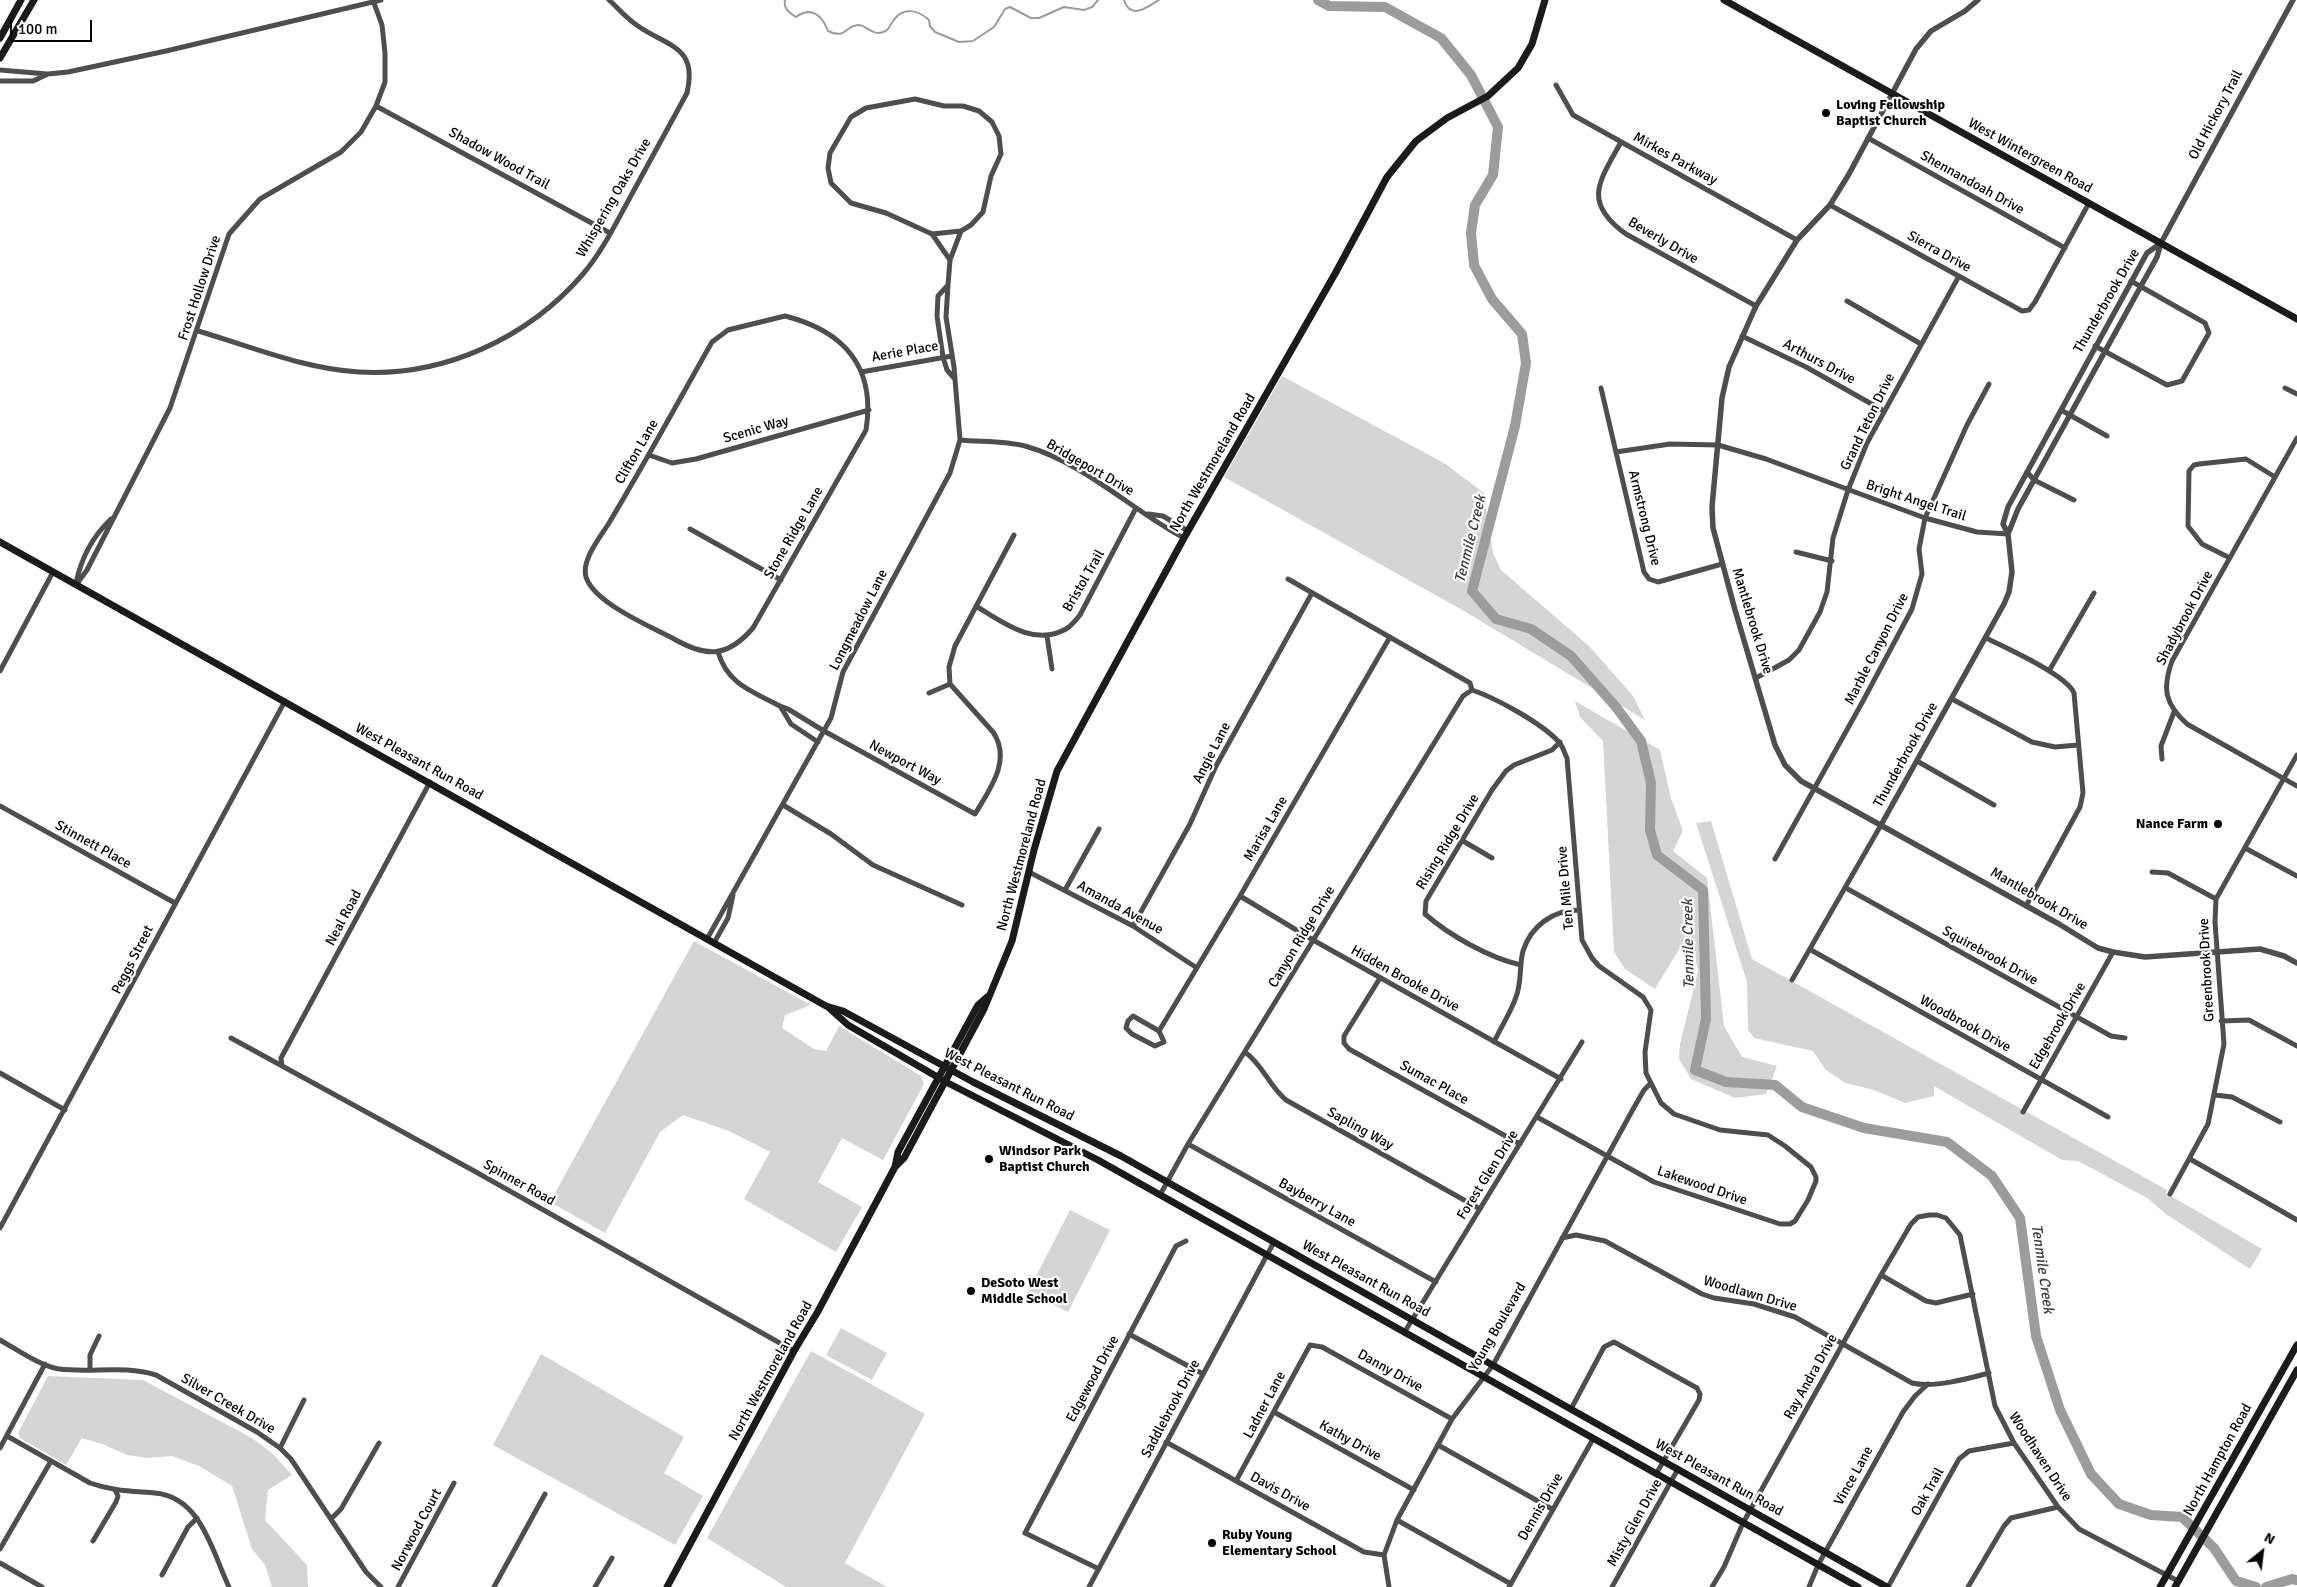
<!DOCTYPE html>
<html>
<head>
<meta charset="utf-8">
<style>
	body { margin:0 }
	#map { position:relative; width:2297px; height:1587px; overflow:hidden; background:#fff; font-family:Signika,sans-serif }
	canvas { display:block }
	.north { position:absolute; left:2237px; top:1527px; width:50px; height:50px; -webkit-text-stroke:4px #fff; paint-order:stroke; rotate:29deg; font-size:14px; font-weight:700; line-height:20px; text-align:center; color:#000 }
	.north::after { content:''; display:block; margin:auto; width:18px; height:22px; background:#000; clip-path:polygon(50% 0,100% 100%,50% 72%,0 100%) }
	.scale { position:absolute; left:10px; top:20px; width:82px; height:22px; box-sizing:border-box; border:2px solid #000; border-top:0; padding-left:6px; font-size:15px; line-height:18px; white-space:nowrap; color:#000; -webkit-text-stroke:4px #fff; paint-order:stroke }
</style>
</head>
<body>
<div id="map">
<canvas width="2297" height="1587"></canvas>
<div class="north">N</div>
<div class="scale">100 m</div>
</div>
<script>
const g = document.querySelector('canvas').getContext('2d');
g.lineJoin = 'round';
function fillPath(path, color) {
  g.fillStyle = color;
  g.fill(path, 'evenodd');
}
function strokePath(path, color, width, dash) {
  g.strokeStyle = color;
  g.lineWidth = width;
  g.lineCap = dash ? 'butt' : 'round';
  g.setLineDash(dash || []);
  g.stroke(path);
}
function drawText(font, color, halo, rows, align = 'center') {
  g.font = font + ' Signika,sans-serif';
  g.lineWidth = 4.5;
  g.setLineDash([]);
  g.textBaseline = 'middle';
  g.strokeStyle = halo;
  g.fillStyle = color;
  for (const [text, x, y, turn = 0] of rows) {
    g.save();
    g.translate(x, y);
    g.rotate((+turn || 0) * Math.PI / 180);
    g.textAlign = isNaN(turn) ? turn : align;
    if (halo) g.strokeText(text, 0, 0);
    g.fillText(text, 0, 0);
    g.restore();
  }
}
fillPath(new Path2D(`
	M1282 376 1444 463 1484 493 1493 553 1501 570 1590 647 1633 696 1645 720 1464 611 1224 477Z
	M1575 701 1660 750 1671 798 1683 831 1673 851 1707 878 1724 1026 1742 1057 1777 1066 1766 1094 1735 1098 1691 1079 1679 1059 1680 1044 1698 971 1694 951 1681 946 1655 989 1625 969 1614 952 1603 741 1580 717Z
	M1711 821 1752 959 2167 1190 2166 1193 2262 1249 2250 1269 2166 1214 2147 1198 2078 1161 2062 1160 1934 1086V1096L1905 1103 1874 1090 1845 1083 1825 1069 1813 1051 1754 1038 1748 1030 1747 982 1696 823Z
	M694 941 811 1005 785 1015 782 1028 814 1049 826 1051 839 1026 921 1076 924 1084 883 1160 842 1138 818 1182 862 1207 836 1252 744 1199 770 1152 729 1131 683 1115 660 1132 605 1233 550 1202Z
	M1070 1210 1110 1230 1068 1312 1028 1292Z
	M841 1328 887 1353 872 1380 826 1355Z
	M811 1351 925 1414 845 1563 887 1587H786L707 1538Z
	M541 1354 684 1437 664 1473 703 1496 675 1545 493 1445Z
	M48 1376 143 1380 252 1438 272 1453 292 1475 268 1490 265 1520 307 1565 308 1587H272L265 1565 252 1549 232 1486 199 1466 172 1456 148 1458 127 1455 102 1444 82 1438 66 1465 20 1438 18 1433Z`), '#d5d5d5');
strokePath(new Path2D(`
	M785 0C783 9 790 13 796 17 811 6 822 15 828 31 847 40 845 25 859 25 867 26 873 36 883 32 890 30 889 26 893 21 903 7 917 9 929 20L930 26 935 32 959 42 973 41 994 27 1005 9 1010 7 1031 18H1039L1064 7 1084 10 1092 7 1098 0
	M1124 0C1130 20 1146 8 1159 0`), '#9c9c9c', 2);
strokePath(new Path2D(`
	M1318 0 1329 6 1385 7 1441 38 1471 75 1498 127 1493 175 1475 205 1471 233 1474 265 1492 299 1522 334 1526 363 1515 426 1472 591 1496 619 1531 629 1571 656 1616 707 1641 741 1651 783 1650 830 1657 855 1703 890 1706 1019 1695 1070 1726 1082 1775 1085 1802 1107 1864 1128 1947 1142 1992 1176 2020 1218 2036 1336 2060 1410 2091 1474 2119 1504 2151 1515 2182 1517 2214 1548 2236 1581 2256 1587
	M2266 1587 2292 1579 2297 1580`), '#9c9c9c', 10);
strokePath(new Path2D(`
	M0 70 47 74
	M0 81H33L48 74 68 72 166 51 381 0
	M1556 85 1573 115 1797 240
	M915 99 944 106H963L979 111 992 122 999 136 1001 154 991 176 983 212 971 225 961 231 932 234 886 213 851 203 831 183 828 168 830 153 851 117 866 108Z
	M376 106 610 233
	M1868 138 2065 248
	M1621 142C1599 182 1582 202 1626 234L1756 306
	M1830 205 2022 311 2029 310 2035 302 2089 203
	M932 234 950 260
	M948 285 938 296 937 316 943 357 947 370 954 378
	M1847 301 1921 344
	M785 316C844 331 876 367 866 430L753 628C728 657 707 658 674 639 650 626 594 603 586 577 581 560 601 536 609 523 645 463 678 402 712 342L728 330Z
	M198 331C250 346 304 369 359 372 444 377 528 338 583 274 601 253 614 227 627 203 647 166 667 130 687 93 698 46 668 47 638 26 627 19 618 8 609 0
	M1742 336 1806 367 1884 411
	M2095 346 2167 385 2182 381 2209 333 2205 323 2131 281
	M861 372 952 356
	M1601 388 1644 572 1649 579 1658 582 1722 564
	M2285 388 2297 394
	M2061 410 2107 436
	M2297 438 2172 661C2162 689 2165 704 2187 724L2297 786
	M960 440C981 442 1005 441 1025 446 1085 463 1131 510 1184 538
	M1616 452 1670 444 1718 445 1766 459 1925 518 1977 532 2008 534
	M649 455 672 463 696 459 869 410
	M2027 472 2034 480 2074 500
	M1148 514 1163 516 1188 531
	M690 529 781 580
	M1796 552 1832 561
	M2230 558 2202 544 2188 526 2189 471 2194 465 2199 464 2246 459 2275 477
	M1288 579 1470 683 1472 690
	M76 583C81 559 93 536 111 519
	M76 585 87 570 170 408 229 234 260 199 341 152 361 132 376 106 385 82V53L382 25 374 3
	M976 606C1002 622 1034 647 1066 629 1071 626 1076 620 1080 615L1136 508
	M1047 636 1052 669
	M1986 638C2005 647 2067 675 2074 693L2083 793 2080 807 2026 906
	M718 652C728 685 752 691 780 706
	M0 671 53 572
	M2049 671 2094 593
	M1756 678 1789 660 1799 650 1820 612 1827 592 1833 538 1848 490 1867 443 1959 276
	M929 693 950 684
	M1952 699 2032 742 2055 747 2078 745
	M818 742 791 724 780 706 788 709 824 731 975 814C990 789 1012 760 993 732L950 684 949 667 955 646 1014 535
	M2162 759 2161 746 2174 712
	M1917 761 1994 805
	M783 805 831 834 873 865 962 905
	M0 806 175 903
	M1463 841 1492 858
	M2245 848 2297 876
	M1775 859 1863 701 1912 609 1922 574 1919 549 1925 518 1967 425 1989 384
	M1029 872 1133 926 1197 968
	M2152 872 2168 873 2216 899
	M1846 888 2111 1036 2125 1038
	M1065 890 1099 829
	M1240 896 1313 940 1561 1079
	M1133 926 1190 824 1216 766 1312 593
	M707 939 831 718 843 672 950 473 960 440 954 367 946 317 948 285 950 260 961 231
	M714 943 728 918 733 895
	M1811 950 2108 1117
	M1521 965C1489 958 1449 935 1425 914L1426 901 1492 790 1506 771 1514 765 1552 750 1560 742
	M1380 978 1344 1036V1043L1349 1049 1520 1144
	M1792 980 1881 825
	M1133 1016 1159 1031 1164 1042 1155 1046 1132 1034 1126 1028 1128 1021Z
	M2221 1021 2249 1020 2297 1046
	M1159 1031 1240 896 1390 637
	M231 1038 476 1172 794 1351
	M1494 1042C1501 1027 1511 1012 1516 997 1522 982 1519 966 1523 951 1531 926 1553 910 1578 910
	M1245 1052C1263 1065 1269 1086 1286 1100L1480 1209
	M282 1066 281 1058 430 782
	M0 1073 65 1110
	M2215 1095 2232 1097 2280 1122
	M2023 1112 2113 952
	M1188 1144 1436 1282
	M2190 1159 2297 1220
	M2170 1194 2208 1124 2224 1044 2215 922 2216 899 2297 755
	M1160 1195 1188 1144 1463 696 1472 690C1496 698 1541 723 1558 741 1563 745 1564 753 1567 758L1582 940 1592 958 1599 966 1643 997 1651 1010 1645 1052 1646 1073 1661 1103 1674 1114 1720 1130 1768 1135 1785 1146 1811 1167 1816 1177V1181L1808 1200 1795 1221 1790 1224H1780L1654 1182 1537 1117
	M0 1228 285 701
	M1562 1238 1576 1235 1605 1241 1702 1294 1714 1298 1754 1304 1795 1317 1912 1383C1934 1388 1967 1379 1989 1373
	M1881 1275 1926 1301 1936 1303 1973 1294
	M1404 1333 1582 1042
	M1129 1334 1203 1374
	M0 1340C16 1349 42 1367 59 1369 92 1373 124 1365 156 1375L257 1432 280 1448 291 1459 366 1572 381 1587
	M90 1369V1355L99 1336
	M1571 1409 1604 1347 1614 1342 1697 1388 1700 1394 1699 1400 1656 1474
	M1274 1412 1414 1490
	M7 1436 90 1483C112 1491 133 1491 155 1493 201 1497 212 1551 229 1587
	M1166 1442 1364 1552 1384 1555
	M1438 1445 1552 1509
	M0 1448 45 1364
	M280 1448 304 1400
	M1236 1481 1310 1345 1322 1347 1452 1419
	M331 1519 341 1509 379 1443
	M1397 1520 1511 1584
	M93 1541 116 1502 118 1496 115 1490
	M0 1549 51 1461
	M0 1563 42 1587
	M1099 1569 1025 1533 1176 1246 1186 1241
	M162 1575 188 1527 197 1518
	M398 1587 454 1483
	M494 1587 545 1494
	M595 1587 612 1558
	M1089 1587 1274 1242
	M1389 1587 1384 1555 1397 1520 1452 1419 1493 1365 1632 1111 1644 1090 1651 1083
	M1509 1587 1593 1439
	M1612 1587 1678 1469
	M1712 1587 1724 1567 1743 1523 1881 1275 1911 1224 1918 1217 1929 1215H1937L1946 1218 1960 1235 1995 1406 2014 1443 2058 1507 2079 1529 2178 1581
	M1809 1587 1818 1565 1903 1412 1915 1396 1928 1384
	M1888 1587 1959 1459 1969 1451 2014 1443
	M1968 1587 2004 1526 2011 1518 2058 1507`), '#4e4e4e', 5);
strokePath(new Path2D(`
	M1978 0 1965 11 1931 31 1916 49 1849 174 1830 205 1797 240 1756 306 1729 367 1722 398 1712 507 1713 528 1735 610 1775 745 1785 765 1801 781 2059 924 2098 948 2113 952 2145 957 2260 949 2284 956 2297 963
	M2008 534 2018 509 2157 257 2161 243 2293 0
	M1881 825 2004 604 2009 592 2012 572 2008 534 2003 524 2008 507 2147 253 2161 243`), '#4e4e4e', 5.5);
strokePath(new Path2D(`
	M1724 0 2297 319
	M0 38 21 0
	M0 58 34 0
	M0 542 826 1006 843 1011 973 1082 1121 1156 1887 1587
	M828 1007 848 1025 946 1082 1098 1160 1858 1587
	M895 1167 898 1152 978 1005 987 997
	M667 1587 794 1351 817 1313 895 1167 904 1158 984 1009 1012 941 1034 850 1057 771 1184 538 1336 272 1387 177 1416 141 1447 118 1488 96 1518 68 1532 44 1545 0
	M2160 1587 2297 1345
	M2175 1587 2297 1370`), '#1b1b1b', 7);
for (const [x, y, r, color] of [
	[1826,113,5,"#000"],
	[2218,824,5,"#000"],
	[989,1159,5,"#000"],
	[971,1291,5,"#000"],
	[1212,1543,5,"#000"]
]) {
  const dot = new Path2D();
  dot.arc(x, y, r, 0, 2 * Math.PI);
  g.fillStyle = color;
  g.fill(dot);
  strokePath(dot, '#fff', 2);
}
drawText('bold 14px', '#000', '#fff', [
	["Loving Fellowship",1836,105],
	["Baptist Church",1836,121],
	["Nance Farm",2208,824,"right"],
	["Windsor Park",999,1151],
	["Baptist Church",999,1167],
	["DeSoto West",981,1283],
	["Middle School",981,1299],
	["Ruby Young",1222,1535],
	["Elementary School",1222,1551]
], 'left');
drawText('14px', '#000', '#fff', [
	["Old Hickory Trail",2216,115,-62],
	["West Wintergreen Road",2030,156,29],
	["Shadow Wood Trail",499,159,29],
	["Mirkes Parkway",1675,159,29],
	["Shennandoah Drive",1972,183,29],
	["Whispering Oaks Drive",614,198,-60],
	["Beverly Drive",1663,241,30],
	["Sierra Drive",1939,252,29],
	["Frost Hollow Drive",200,288,-72],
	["Thunderbrook Drive",2107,301,-60],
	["Aerie Place",905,352,-10],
	["Arthurs Drive",1819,362,28],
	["Grand Teton Drive",1868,422,-64],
	["Scenic Way",756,430,-16],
	["Clifton Lane",637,452,-60],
	["North Westmoreland Road",1213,463,-60],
	["Bridgeport Drive",1090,468,30],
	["Bright Angel Trail",1916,501,18],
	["Armstrong Drive",1644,518,76],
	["Stone Ridge Lane",794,533,-60],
	["Bristol Trail",1084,581,-60],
	["Shadybrook Drive",2185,618,-62],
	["Longmeadow Lane",859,620,-63],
	["Mantlebrook Drive",1752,621,73],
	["Marble Canyon Drive",1877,649,-63],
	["Angie Lane",1212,753,-63],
	["Thunderbrook Drive",1906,755,-61],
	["West Pleasant Run Road",419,762,29],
	["Newport Way",905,763,28],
	["Marisa Lane",1266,829,-60],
	["Rising Ridge Drive",1448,842,-59],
	["Stinnett Place",93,845,29],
	["North Westmoreland Road",1022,855,-75],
	["Ten Mile Drive",1566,888,-95],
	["Mantlebrook Drive",2039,899,30],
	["Amanda Avenue",1120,908,29],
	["Neal Road",344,918,-62],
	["Canyon Ridge Drive",1302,937,-59],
	["Squirebrook Drive",1990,956,29],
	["Peggs Street",133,960,-63],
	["Greenbrook Drive",2207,970,-93],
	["Hidden Brooke Drive",1405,979,29],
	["Woodbrook Drive",1965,1024,29],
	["Edgebrook Drive",2058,1026,-60],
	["Sumac Place",1434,1083,29],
	["West Pleasant Run Road",1009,1085,27],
	["Sapling Way",1360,1129,29],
	["Forest Glen Drive",1488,1175,-58],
	["Spinner Road",519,1183,29],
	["Lakewood Drive",1702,1186,19],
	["Bayberry Lane",1317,1203,29],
	["West Pleasant Run Road",1366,1279,29],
	["Woodlawn Drive",1750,1294,16],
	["Young Boulevard",1498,1327,-60],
	["North Westmoreland Road",771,1371,-61],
	["Danny Drive",1390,1371,29],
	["Ray Andra Drive",1811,1377,-61],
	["Edgewood Drive",1093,1379,-62],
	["Silver Creek Drive",228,1404,30],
	["Ladner Lane",1265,1405,-62],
	["Saddlebrook Drive",1171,1409,-62],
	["Kathy Drive",1350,1441,29],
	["Woodhaven Drive",2040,1457,57],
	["North Hampton Road",2218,1460,-61],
	["Vince Lane",1854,1476,-61],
	["West Pleasant Run Road",1719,1478,29],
	["Davis Drive",1280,1492,29],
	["Oak Trail",1928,1492,-61],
	["Dennis Drive",1541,1507,-60],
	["Misty Glen Drive",1635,1523,-61],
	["Norwood Court",417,1530,-62]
]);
drawText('italic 15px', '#3d3d3d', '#fff', [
	["Tenmile Creek",1471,539,-76],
	["Tenmile Creek",1689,944,-91],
	["Tenmile Creek",2042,1269,82]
]);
</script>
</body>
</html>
